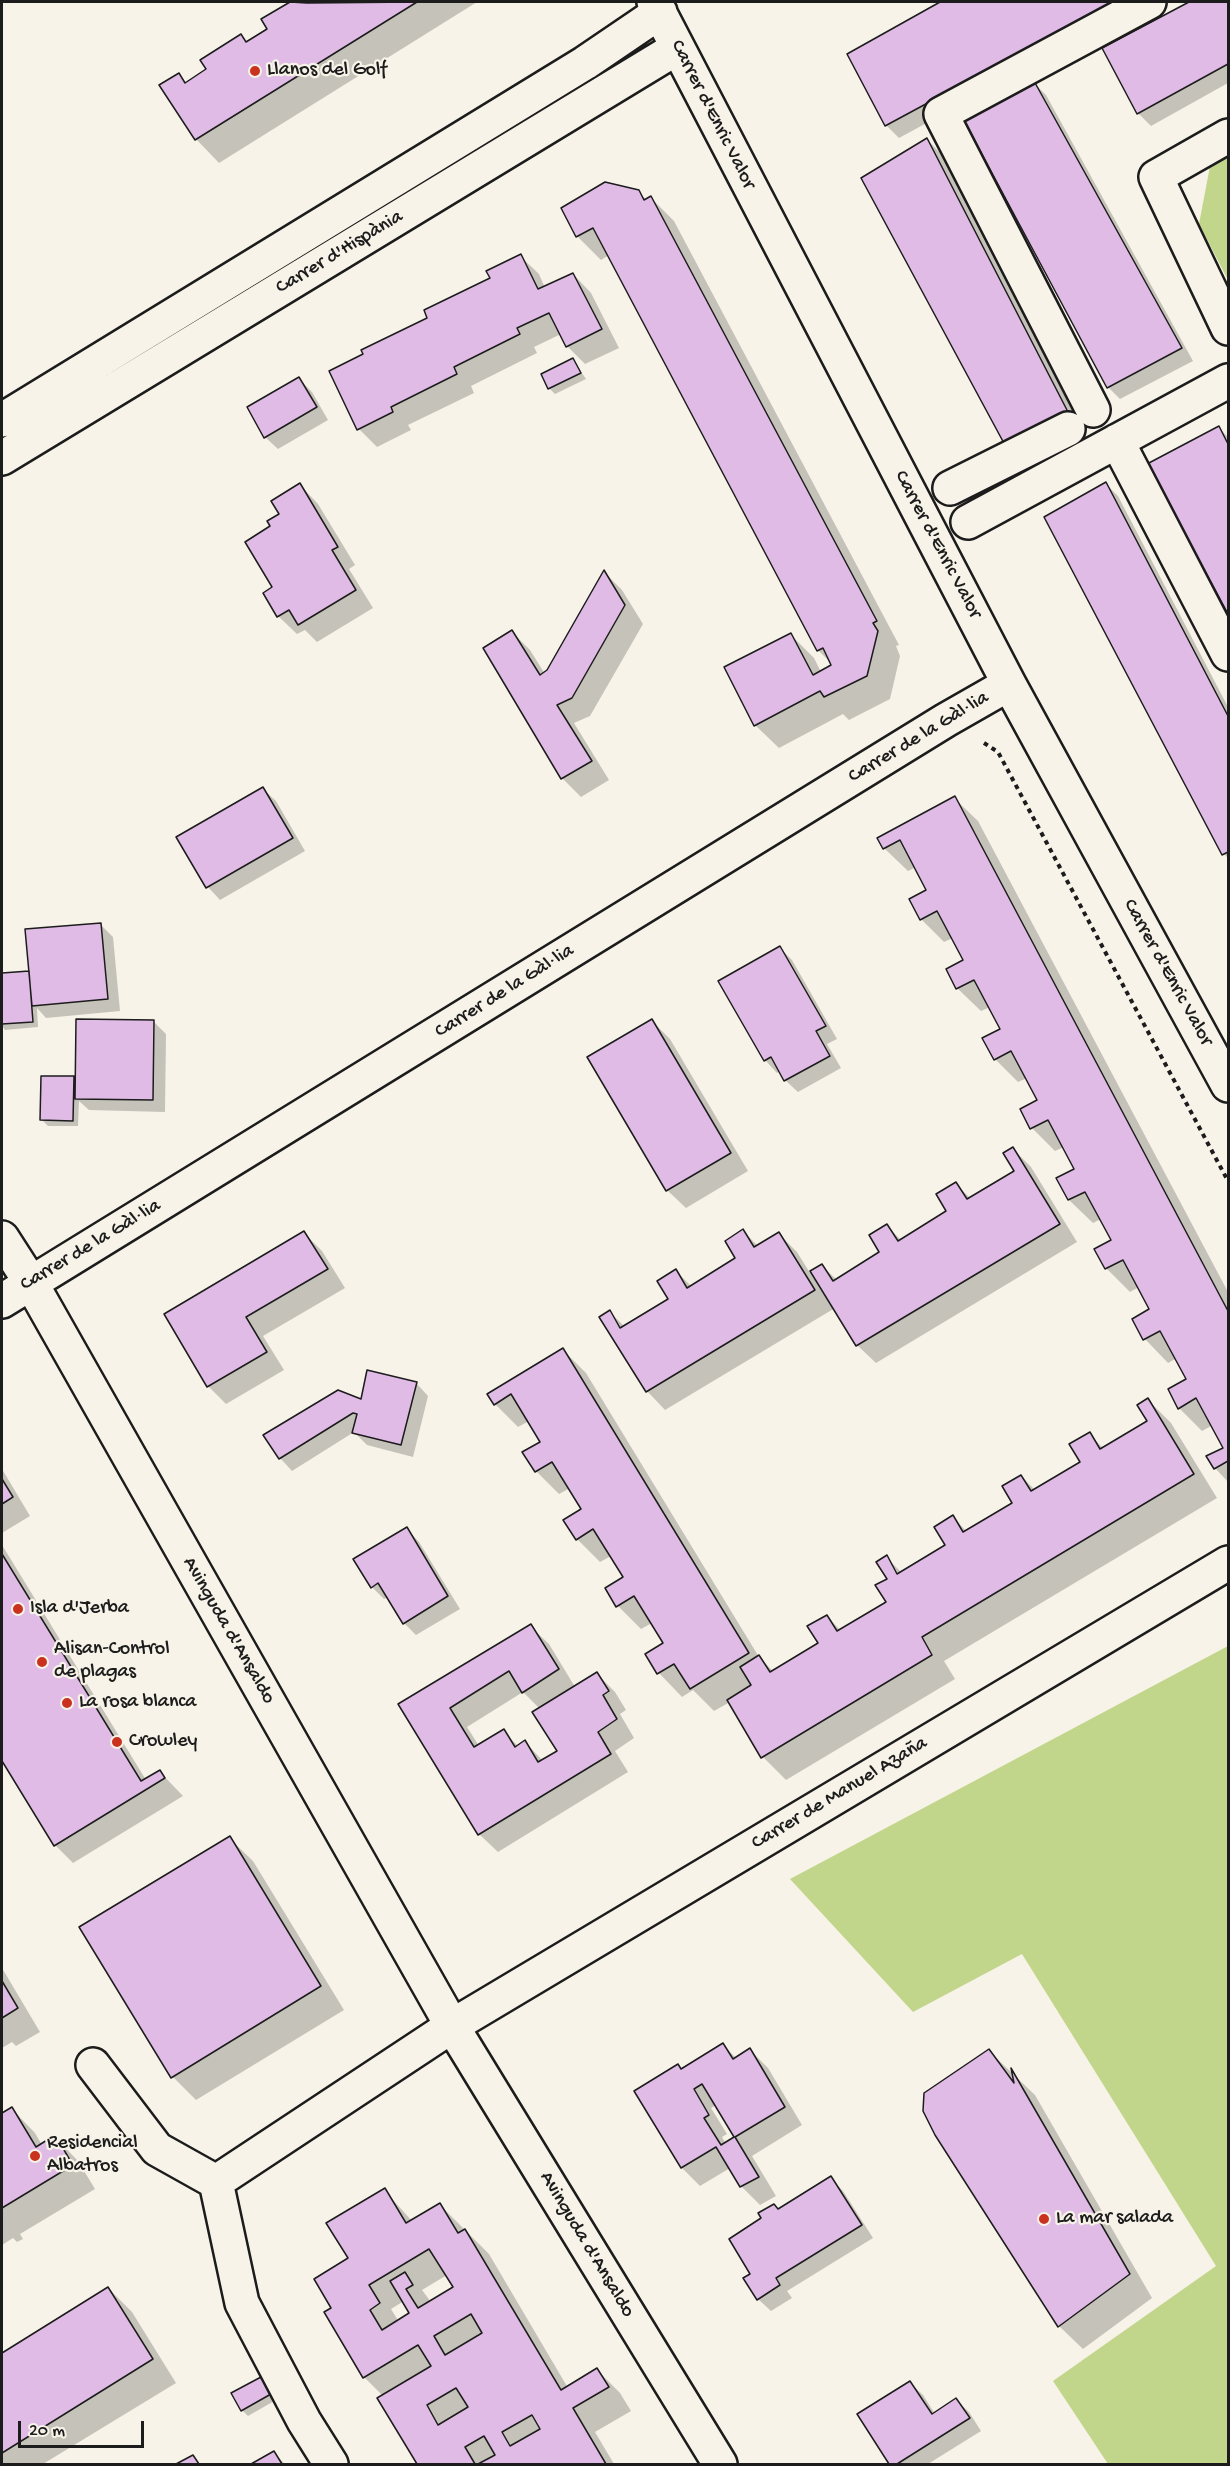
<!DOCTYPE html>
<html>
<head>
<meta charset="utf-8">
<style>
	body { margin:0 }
	#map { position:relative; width:1230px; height:2466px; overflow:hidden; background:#f7f3e8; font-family:"Gochi Hand",sans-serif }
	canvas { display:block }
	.frame { position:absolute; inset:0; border:3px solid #1c1c1c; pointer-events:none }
	.scale { position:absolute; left:18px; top:2421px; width:126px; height:27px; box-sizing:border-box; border:3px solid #1c1c1c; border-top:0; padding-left:8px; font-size:18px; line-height:21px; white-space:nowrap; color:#1c1c1c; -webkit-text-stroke:4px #f7f3e8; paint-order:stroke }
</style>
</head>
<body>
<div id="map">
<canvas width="1230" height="2466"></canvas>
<div class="frame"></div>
<div class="scale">20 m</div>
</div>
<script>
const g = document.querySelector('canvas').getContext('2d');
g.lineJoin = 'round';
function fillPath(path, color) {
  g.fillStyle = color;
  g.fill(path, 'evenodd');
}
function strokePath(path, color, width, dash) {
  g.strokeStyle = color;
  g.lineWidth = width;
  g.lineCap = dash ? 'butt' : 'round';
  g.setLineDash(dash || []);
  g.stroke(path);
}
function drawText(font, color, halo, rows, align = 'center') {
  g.font = font + ' "Gochi Hand",sans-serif';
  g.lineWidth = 4.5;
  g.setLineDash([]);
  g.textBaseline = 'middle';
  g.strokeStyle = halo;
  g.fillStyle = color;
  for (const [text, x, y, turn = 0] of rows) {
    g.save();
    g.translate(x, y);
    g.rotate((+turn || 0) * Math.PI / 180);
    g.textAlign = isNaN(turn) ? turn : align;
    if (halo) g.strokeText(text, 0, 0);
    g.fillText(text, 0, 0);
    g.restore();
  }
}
fillPath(new Path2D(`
	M1228 155V280L1199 224 1210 166Z
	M1228 1646V2464H1108L1053 2381 1216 2266 1022 1954 913 2012 790 1879Z`), '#c1d68b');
fillPath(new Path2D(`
	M293 2H306L308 4 312 2H477L219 163 196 139 179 75 187 83 208 70 241 36 248 43 269 30 263 20Z
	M943 2H1150L899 138 886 125 849 54Z
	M1192 2H1228V83L1151 126 1138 113 1104 49Z
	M1033 82 1046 95 1193 361 1120 399 1108 387Z
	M927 139 939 152 1079 424 1020 458Z
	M638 192 647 200 651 198 674 221 899 645 896 646 900 656 890 699 849 720 843 714 779 748 755 725 791 635 814 658 821 672 832 664 819 651 609 255 601 260 577 236 563 208Z
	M520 256 539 274 545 288 573 274 591 293 619 348 585 364 567 346 561 334 534 347 537 353 471 386 474 393 408 425 411 430 377 447 359 429 429 318 492 279Z
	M573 360 586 379 555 394 549 388Z
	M299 379 312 392 328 420 278 449 265 437Z
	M1219 428 1228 437V611L1149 465Z
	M1106 484 1118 496 1228 707V858L1224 854Z
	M300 485 318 504 355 565 349 569 373 608 317 642 305 630 297 634 278 616 274 588 281 515Z
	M604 572 622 590 643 624 590 716 574 723 609 780 581 797 562 778 485 648 512 632 530 650 545 674Z
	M263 789 276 801 305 851 220 900 208 887 179 838Z
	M954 798 978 821 1228 1292V1482L1215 1468 1225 1449 1213 1425 1202 1431 1179 1408 1188 1380 1177 1358 1168 1363 1145 1339 1134 1319 1151 1310 1139 1287 1130 1292 1106 1268 1096 1250 1113 1240 1101 1219 1093 1223 1069 1200 1058 1179 1076 1169 1064 1147 1055 1151 1032 1128 1039 1101 1027 1078 1018 1082 995 1059 1002 1030 990 1007 981 1011 957 988 965 961 953 938 944 942 921 919 928 890 916 867 908 871 884 848Z
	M100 924 113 937 120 1011 46 1018 37 1008 38 1027 5 1030 2 1026V975L28 972Z
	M780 948 792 960 837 1039 827 1044 841 1068 798 1092 785 1080 780 1071 777 1073 765 1060Z
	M652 1021 670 1039 748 1171 686 1208 667 1190Z
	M154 1022 166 1034 165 1112 89 1110 79 1101 78 1126H48L42 1120 73 1078 76 1080Z
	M1013 1149 1031 1167 1077 1242 876 1363 857 1345 835 1308 665 1410 647 1391 601 1318 610 1312 625 1327 670 1299 676 1271 692 1287 738 1259 743 1231 758 1246 779 1234 797 1252 810 1273 822 1266 837 1280 881 1253 887 1226 901 1240 948 1211 956 1184 971 1199 1016 1171Z
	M304 1233 322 1251 345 1288 263 1336 284 1370 226 1404 208 1386 166 1315Z
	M563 1350 586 1373 759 1657 774 1672 820 1644 827 1616 841 1631 888 1602 886 1557 902 1573 947 1545 953 1517 967 1532 1014 1503 1021 1476 1035 1490 1082 1462 1089 1434 1104 1449 1149 1422 1148 1400 1171 1423 1217 1498 944 1661 955 1679 786 1780 763 1757 730 1702 714 1711 693 1690 682 1697 659 1673 647 1654 665 1644 652 1623 641 1629 618 1606 625 1578 611 1556 600 1562 577 1539 583 1510 570 1488 559 1494 536 1471 542 1442 529 1421 518 1427 495 1404Z
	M416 1383 428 1396 413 1457 367 1445 354 1432 292 1471 280 1458 362 1401Z
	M2 1469 30 1516 2 1533Z
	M407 1529 419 1542 460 1609 416 1635 404 1623 388 1597 384 1599 372 1587Z
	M2 1545 146 1780 160 1772 183 1796 73 1863 55 1845 2 1758Z
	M530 1626 549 1644 575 1687 597 1674 615 1692 626 1710 620 1714 634 1738 615 1751 628 1772 498 1852 479 1834 400 1704ZM523 1692 540 1709 559 1751 543 1761 525 1742 518 1746 503 1731 479 1746 467 1727Z
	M229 1838 253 1861 344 2010 196 2100 173 2077Z
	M2 1968 40 2032 16 2046 12 2042 2 2048Z
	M723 2045 736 2058 750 2050 768 2068 802 2125 752 2156 776 2196 760 2205 742 2187 730 2168 700 2186 682 2168 636 2092 678 2066 682 2070ZM716 2105 736 2137 726 2144 722 2137 727 2134 711 2108Z
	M989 2051 1035 2095 1152 2298 1083 2349 1059 2326Z
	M12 2109 35 2133 42 2145 55 2137 78 2161 95 2189 20 2234 23 2239 17 2242 13 2238 2 2245V2115Z
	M831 2178 843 2191 873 2238 787 2291 792 2298 771 2311 758 2299 752 2274 779 2210Z
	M384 2190 412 2221 440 2205 489 2254 568 2388 597 2370 620 2393 631 2411 595 2432 614 2464H418L379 2398 383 2396 364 2377 333 2308 350 2259ZM447 2275 455 2288 431 2302 422 2290ZM404 2301 412 2314 399 2322 391 2309Z
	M108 2288 132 2312 176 2383 43 2464H2V2354Z
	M261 2378 276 2400 248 2416 242 2410Z
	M910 2383 923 2395 935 2414 956 2400 969 2412 981 2431 928 2464H891L859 2415Z
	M274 2453 285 2464H254Z`), '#0003');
const building = new Path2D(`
	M290 2 307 3 417 2 195 140 159 85 179 73 185 83 206 69 200 60 241 34 246 42 267 29 261 19Z
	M940 2H1115L885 126 847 54Z
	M1189 2H1228V64L1137 114 1102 48Z
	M1034 81 1182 348 1107 388 963 119Z
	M927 138 1068 412 1006 447 861 178Z
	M605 182 639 190 644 200 651 196 877 621 873 623 878 631 867 676 824 697 820 691 754 726 724 667 791 633 813 675 831 665 823 648 817 651 593 228 576 237 561 208Z
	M521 254 538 289 573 273 602 329 566 347 549 313 517 328 520 334 454 367 457 374 391 407 393 412 357 430 329 371 363 354 361 350 427 318 424 310 490 278 486 271Z
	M573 358 581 373 548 389 541 374Z
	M299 377 317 407 264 438 247 407Z
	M1219 426 1228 444V614L1147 464Z
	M1106 482 1228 716V852L1222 855 1044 517Z
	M300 483 338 547 332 550 356 590 298 625 289 610 277 617 263 593 272 587 245 542 270 526 267 521 279 514 271 501Z
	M604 570 625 605 572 698 557 705 592 761 561 779 483 648 512 630 540 675 547 670Z
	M263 787 293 838 206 888 176 837Z
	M955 796 1228 1311V1461L1214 1469 1206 1456 1223 1448 1196 1398 1178 1409 1168 1389 1186 1379 1160 1331 1143 1340 1132 1319 1149 1309 1123 1260 1105 1269 1094 1249 1111 1240 1085 1192 1068 1200 1056 1178 1074 1169 1048 1120 1030 1129 1020 1109 1037 1100 1011 1051 994 1060 982 1038 1000 1029 974 980 956 989 946 969 963 960 937 911 920 920 909 899 926 890 900 840 883 849 877 838Z
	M101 923 108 999 32 1006 25 929Z
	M780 946 826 1026 816 1031 830 1056 784 1081 771 1057 764 1061 718 981Z
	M29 971 33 1022 2 1024V973Z
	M76 1019 154 1020 153 1100 75 1099Z
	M652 1019 731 1153 666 1191 587 1057Z
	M41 1076H74L73 1121 40 1120Z
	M1013 1147 1060 1224 856 1346 810 1271 822 1264 833 1281 879 1252 869 1235 887 1224 898 1241 946 1211 936 1194 956 1182 967 1199 1014 1171 1003 1153Z
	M743 1229 754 1247 779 1232 815 1290 646 1392 599 1317 610 1310 620 1328 668 1299 657 1281 676 1269 687 1288 735 1258 725 1241Z
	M304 1231 328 1269 246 1317 267 1352 207 1387 164 1314Z
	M563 1348 749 1653 690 1689 674 1664 657 1674 645 1654 663 1643 634 1596 616 1607 605 1588 623 1577 593 1529 576 1540 563 1520 581 1509 552 1462 535 1472 522 1452 540 1442 511 1394 494 1405 487 1394Z
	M367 1370 417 1382 401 1445 352 1433 357 1414 353 1413 279 1459 263 1435 338 1390 361 1399Z
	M1148 1398 1194 1474 922 1637 932 1655 761 1758 727 1700 751 1685 740 1667 759 1655 770 1672 818 1643 807 1626 827 1615 837 1631 886 1602 875 1585 887 1579 876 1562 887 1555 897 1574 945 1545 934 1527 953 1515 963 1532 1012 1503 1002 1486 1021 1475 1031 1491 1080 1462 1069 1444 1090 1432 1100 1449 1147 1421 1137 1405Z
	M2 1479 13 1497 2 1504Z
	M407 1527 448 1596 403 1624 378 1583 371 1588 353 1559Z
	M2 1554 141 1781 160 1770 165 1778 54 1846 2 1761Z
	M531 1624 559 1669 522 1693 509 1671 450 1708 474 1747 504 1729 515 1747 525 1740 538 1762 557 1751 532 1712 597 1672 609 1691 603 1695 617 1719 598 1732 611 1754 478 1835 398 1704Z
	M230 1836 321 1986 171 2078 79 1927Z
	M2 1981 18 2008 2 2018Z
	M723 2043 733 2059 750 2048 785 2107 735 2137 759 2177 740 2187 716 2147 681 2168 634 2091 678 2064 681 2069ZM702 2084 734 2137 721 2145 704 2118 709 2115 694 2089Z
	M989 2049 1014 2083 1011 2068 1130 2274 1058 2327 935 2135 923 2111 924 2093Z
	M12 2107 36 2147 55 2135 73 2165 2 2208V2113Z
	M831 2176 862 2225 776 2278 780 2285 757 2300 743 2278 750 2274 729 2239 761 2218 758 2213 774 2204 778 2209Z
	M385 2188 406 2223 440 2203 458 2233 465 2229 561 2390 597 2368 609 2387 573 2408 606 2464H478L495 2455 484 2436 465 2447 475 2464H417L377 2398 431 2366 418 2345 363 2378 324 2312 331 2308 314 2279 348 2258 326 2223ZM429 2249 453 2287 418 2308 406 2289 413 2285 405 2272 390 2281 409 2313 382 2330 370 2310 380 2303 369 2285ZM471 2314 482 2333 445 2355 434 2336ZM456 2388 468 2407 438 2425 427 2405ZM532 2415 540 2429 510 2446 502 2432Z
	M108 2287 153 2359 2 2453V2353Z
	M261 2377 271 2394 241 2411 231 2393Z
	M910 2381 932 2414 956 2398 970 2418 897 2464H889L857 2414Z
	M274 2451 282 2464H251Z
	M193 2455 199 2464H176Z`);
fillPath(building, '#dfbbe5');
strokePath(building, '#1c1c1c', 1.5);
const minor = new Path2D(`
	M654 2 1009 684 1228 1085
	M1228 136 1156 177 1228 328
	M1093 410 941 114 1149 2
	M2 420 585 63 660 12
	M1117 441 1228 654
	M2 458 677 48
	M950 488 1068 429
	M968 522 1228 381
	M2 1238 31 1283 452 2026 720 2464
	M2 1301 946 720 1009 684
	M93 2065 157 2149 216 2182 452 2026 1228 1563
	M216 2182 242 2303 304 2421 331 2464`);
strokePath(minor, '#1c1c1c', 38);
strokePath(new Path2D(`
	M984 743 998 752 1228 1181`), '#1c1c1c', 4, [4.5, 4.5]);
strokePath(minor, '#f7f3e8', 33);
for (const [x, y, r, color] of [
	[255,71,6,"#c8321e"],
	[18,1609,6,"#c8321e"],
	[42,1662,6,"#c8321e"],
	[67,1703,6,"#c8321e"],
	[117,1742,6,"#c8321e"],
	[35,2156,6,"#c8321e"],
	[1044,2219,6,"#c8321e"]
]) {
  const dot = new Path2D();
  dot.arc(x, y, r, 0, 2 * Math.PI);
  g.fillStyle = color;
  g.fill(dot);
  strokePath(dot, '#f7f3e8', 2);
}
drawText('20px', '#1c1c1c', '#f7f3e8', [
	["Llanos del Golf",267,71],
	["Isla d'Jerba",30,1609],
	["Alisan-Control",54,1650],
	["de plagas",54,1673],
	["La rosa blanca",79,1703],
	["Crowley",129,1742],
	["Residencial",47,2144],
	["Albatros",47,2167],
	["La mar salada",1056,2219]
], 'left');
drawText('20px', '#1c1c1c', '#f7f3e8', [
	["Carrer d'Enric Valor",712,115,63],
	["Carrer d'Hispània",340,253,-31],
	["Carrer d'Enric Valor",937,545,62],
	["Carrer de la Gàl·lia",919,738,-31],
	["Carrer d'Enric Valor",1167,973,61],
	["Carrer de la Gàl·lia",505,992,-32],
	["Carrer de la Gàl·lia",91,1246,-31],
	["Avinguda d'Ansaldo",228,1631,60],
	["Carrer de Manuel Azaña",840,1794,-31],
	["Avinguda d'Ansaldo",586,2245,59]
]);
</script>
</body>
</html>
